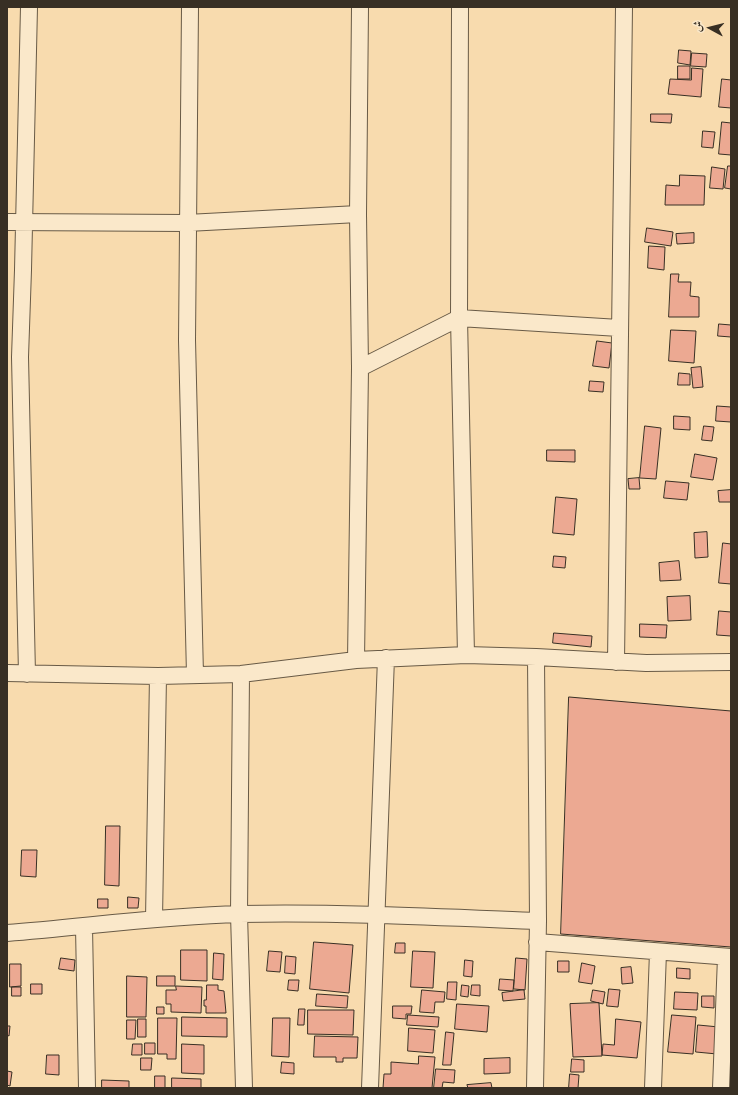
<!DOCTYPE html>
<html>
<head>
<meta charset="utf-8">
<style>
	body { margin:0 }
	#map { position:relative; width:738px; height:1095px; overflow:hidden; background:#f8dbae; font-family:"IM FELL English",Amiri,serif }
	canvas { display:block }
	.frame { position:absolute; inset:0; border:8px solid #382f24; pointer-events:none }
	.north { position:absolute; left:690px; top:8px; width:40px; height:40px; -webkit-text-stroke:3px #fae8ca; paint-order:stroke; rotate:277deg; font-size:11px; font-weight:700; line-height:16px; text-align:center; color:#382f24 }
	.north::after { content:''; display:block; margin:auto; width:14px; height:18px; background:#382f24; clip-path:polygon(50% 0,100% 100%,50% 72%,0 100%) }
</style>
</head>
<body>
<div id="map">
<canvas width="738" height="1095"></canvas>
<div class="frame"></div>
<div class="north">ش</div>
</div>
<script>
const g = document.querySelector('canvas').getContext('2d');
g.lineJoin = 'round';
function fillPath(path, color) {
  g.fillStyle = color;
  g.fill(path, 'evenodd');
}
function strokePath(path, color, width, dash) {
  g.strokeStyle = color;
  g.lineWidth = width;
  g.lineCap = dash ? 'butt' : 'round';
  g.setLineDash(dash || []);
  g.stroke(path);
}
const building = new Path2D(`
	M679 50 691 51 690 65 678 63Z
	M692 53 707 54 706 67 691 66Z
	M678 66H690V79H678Z
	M692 68 703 69 701 97 668 94 670 79 691 80Z
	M722 79 731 80V108L719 107Z
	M651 114H672L671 123 651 122Z
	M722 122 731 123V155L719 154Z
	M703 131 715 132 713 148 702 147Z
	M728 166H731V189L725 188Z
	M712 167 725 169 723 189 710 188Z
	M680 175 705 176 704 205H665L666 185 679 186Z
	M647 228 673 232 671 246 645 242Z
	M694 233V243L677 244 676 234Z
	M649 246 665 247 664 270 648 268Z
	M671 274H679L678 282H691L690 296 699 297V317H669Z
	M719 324 731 325V337L718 336Z
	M671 330 696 331 694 363 669 361Z
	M597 341 612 343 609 368 593 366Z
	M701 367 703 387 693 388 691 368Z
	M679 373 690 374V385H678Z
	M590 381 604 382 603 392 589 391Z
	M717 406 731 407V422L716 421Z
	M674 416 690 417V430L674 429Z
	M645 426 661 428 656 479 640 478Z
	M704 426 714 427 712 441 702 440Z
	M547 450H575V462L547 461Z
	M695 454 717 458 713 480 691 477Z
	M639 478 640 489H629L628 479Z
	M666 481 689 483 687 500 664 498Z
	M731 490V502H719L718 491Z
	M556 497 577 499 574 535 553 533Z
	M707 532 708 557 695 558 694 533Z
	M723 543 731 544V584L719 583Z
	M554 556 566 557 565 568 553 567Z
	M679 561 681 580 660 581 659 563Z
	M690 596 691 620 668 621 667 597Z
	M719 611 731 612V636L717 635Z
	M640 624 667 625 666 638 640 637Z
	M554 633 592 636 591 647 553 643Z
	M569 697 731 711V947L561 934Z
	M106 826H120L119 886 105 885Z
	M22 850H37L36 877 21 876Z
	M128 897 139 898 138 908H128Z
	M98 899H108V908H98Z
	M314 942 353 945 349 993 310 989Z
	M396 943H405V953H395Z
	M181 950H207V981L181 980Z
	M269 951 282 952 280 972 267 971Z
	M413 951 435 952 433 988 411 987Z
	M214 953 224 954 223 980 213 979Z
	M286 956 296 957 295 974 285 973Z
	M61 958 75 960 74 971 59 969Z
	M516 958 527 959 525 990 514 989Z
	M465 960 473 961 472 977 464 976Z
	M558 961H569V972H558Z
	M582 963 595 966 592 984 579 982Z
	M10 964H21V986L10 987Z
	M631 967 633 983 622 984 621 968Z
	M677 968 690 969V979L677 978Z
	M127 976 147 977 146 1017H127Z
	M157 976H175V986H157Z
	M500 979 514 980 513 991 499 990Z
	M289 980H299L298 991 288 990Z
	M448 982H457L456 1000 447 999Z
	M31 984H42V994H31Z
	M207 985H218V990L224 991 226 1013H206V1006H204V1000H206Z
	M462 985 469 986 468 997 461 996Z
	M472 985H480V996L471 995Z
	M176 986 202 987 201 1013 171 1012V1004H166V990H176Z
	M12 987H21V996H12Z
	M609 989 620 990 618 1007 607 1006Z
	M422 990 445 992 444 1002H435L434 1013 420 1012Z
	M524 990 525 999 503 1001 502 993Z
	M593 990 605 992 603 1004 591 1001Z
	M675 992 698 993 697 1010 674 1009Z
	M317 994 348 996 347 1008 316 1006Z
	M702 996H714V1008L702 1007Z
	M599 1003 602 1056 573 1057 570 1004Z
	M457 1004 489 1006 487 1032 455 1029Z
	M393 1006H412L411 1014H406V1019L393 1018Z
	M157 1007H164V1014H157Z
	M299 1009H305L304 1025H298Z
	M308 1010H354L353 1035 308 1034Z
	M408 1015 439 1017 438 1027 407 1025Z
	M672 1015 696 1017 693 1054 668 1052Z
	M182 1017 227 1018V1037L182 1036Z
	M158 1018H177L176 1059H167V1054H158Z
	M273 1018H290L289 1057 272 1056Z
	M138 1019H146V1037H138Z
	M616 1019 641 1022 637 1058 602 1055 603 1044 614 1045Z
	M127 1020H136L135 1039H127Z
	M698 1025 719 1027 717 1054 696 1052Z
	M7 1026H10L9 1036 7 1035Z
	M409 1028 435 1030 433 1053 408 1051Z
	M446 1032 454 1033 451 1065H443Z
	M315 1036 358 1037 357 1058H343V1062H336V1057H314Z
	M145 1043H155V1054H145Z
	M133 1044H142V1055H132Z
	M182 1044 204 1045V1074L182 1073Z
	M47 1055H59V1075L46 1074Z
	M419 1056 435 1057 432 1088H383L384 1074H391V1062L418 1064Z
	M141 1058H152L151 1070H141Z
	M510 1058V1073L484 1074V1059Z
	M572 1059 584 1060V1072H571Z
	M282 1062 294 1063V1074L281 1073Z
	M436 1069 455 1070 454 1083 443 1082 442 1088H434Z
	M7 1071 12 1072 10 1086 7 1085Z
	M570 1074 579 1075 578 1088H569Z
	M155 1076H165V1088H155Z
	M172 1078 201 1079V1088H172Z
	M102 1080 129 1081V1088H102Z
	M491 1083 492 1088H468L467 1085Z`);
fillPath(building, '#eca992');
strokePath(building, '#382f24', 1);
const minor = new Path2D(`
	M190 7 187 340 195 675
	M460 7 459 318 466 655
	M7 222 187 223 358 214
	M360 368 459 318 619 328
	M356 660 360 368 358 214 360 7
	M616 662 624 7
	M7 673 158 676 241 674 356 660 466 655 536 657 646 663 731 662
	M27 674 20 357 23 270 29 7
	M241 674 239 914 244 1088
	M154 919 158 676
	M84 927 87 1088
	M7 933C84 927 161 916 239 914 338 912 438 917 538 921
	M537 942 731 957
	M370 1088 386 658
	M535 1088 538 921 536 657
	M653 1088 658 952
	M721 1088 726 957`);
strokePath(minor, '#685a46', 18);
strokePath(minor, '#fae8ca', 16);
</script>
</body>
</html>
